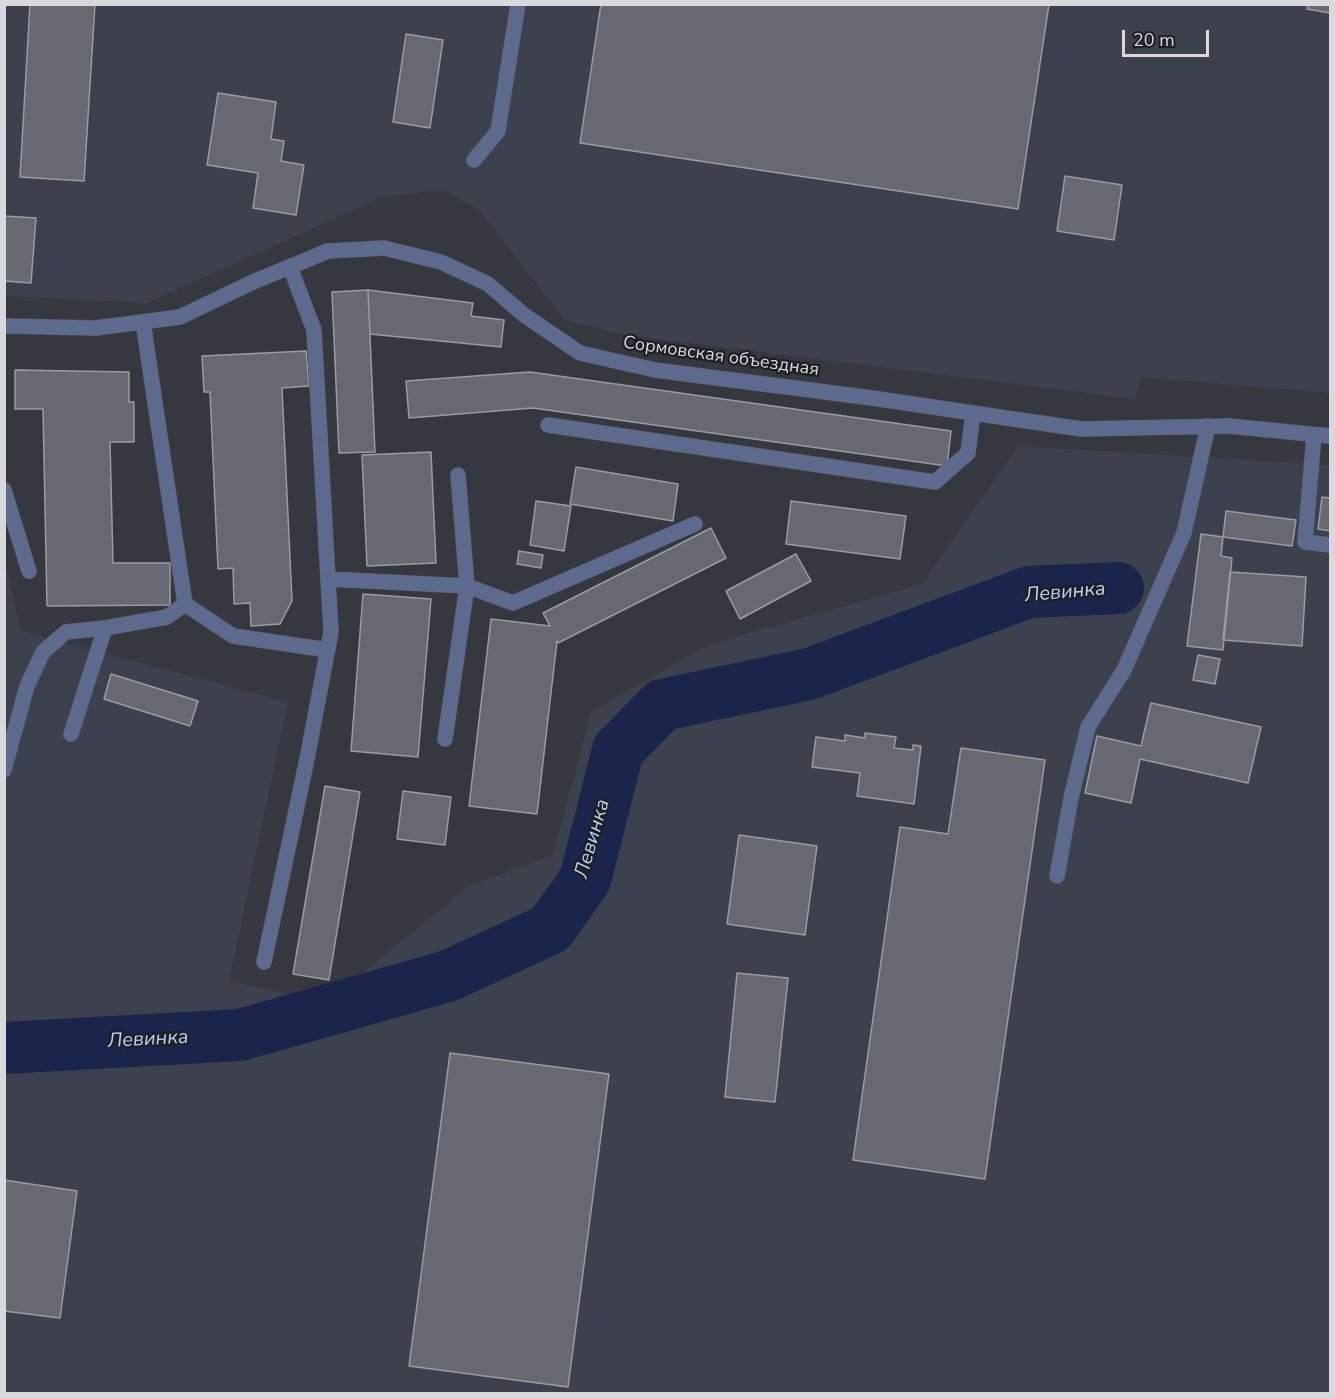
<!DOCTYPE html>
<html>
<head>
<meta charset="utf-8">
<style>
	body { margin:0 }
	#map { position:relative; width:1335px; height:1398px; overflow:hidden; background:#35383e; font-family:"Nunito Sans",sans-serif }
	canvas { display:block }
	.frame { position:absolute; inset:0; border:6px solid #d7d9dd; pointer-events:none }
	.scale { position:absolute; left:1122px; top:30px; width:87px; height:27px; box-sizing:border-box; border:3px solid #d7d9dd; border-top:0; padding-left:8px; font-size:18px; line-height:21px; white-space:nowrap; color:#d7d9dd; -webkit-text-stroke:4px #1e1f22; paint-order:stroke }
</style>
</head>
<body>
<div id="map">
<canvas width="1335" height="1398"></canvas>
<div class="frame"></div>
<div class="scale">20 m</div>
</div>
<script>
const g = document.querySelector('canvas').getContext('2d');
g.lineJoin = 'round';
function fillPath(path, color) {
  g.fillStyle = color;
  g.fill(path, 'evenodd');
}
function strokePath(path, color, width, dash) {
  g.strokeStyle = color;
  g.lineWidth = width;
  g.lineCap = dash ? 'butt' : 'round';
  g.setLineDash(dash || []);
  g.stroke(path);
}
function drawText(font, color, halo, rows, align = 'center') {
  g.font = font + ' "Nunito Sans",sans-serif';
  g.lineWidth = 4.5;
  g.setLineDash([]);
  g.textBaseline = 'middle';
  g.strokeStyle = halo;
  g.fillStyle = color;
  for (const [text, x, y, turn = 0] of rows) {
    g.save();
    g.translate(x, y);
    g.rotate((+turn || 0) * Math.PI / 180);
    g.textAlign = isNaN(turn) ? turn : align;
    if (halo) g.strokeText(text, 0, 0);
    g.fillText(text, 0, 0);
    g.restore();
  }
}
fillPath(new Path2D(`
	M5 5H1330V393L1141 377 1135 399 625 335 565 320 479 210 444 190 382 197 147 303 5 296Z
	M1018 446 1330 465V1393H5L4 556 21 631 288 702 229 981 327 1002 469 886 553 855 591 712 710 644 922 584Z`), '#3d414d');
strokePath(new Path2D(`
	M4 1048 240 1035 448 976 550 929 585 880 618 750 662 705 809 674 1029 592 1118 588`), '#1b254b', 52);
const building = new Path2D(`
	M30 4H95L84 181 20 177Z
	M601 4H1049L1018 209 580 143Z
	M1308 4H1330V13L1307 9Z
	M406 34 443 40 430 128 393 122Z
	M218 93 276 102 271 139 284 141 281 161 304 165 296 215 253 208 258 173 207 165Z
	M1065 176 1122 185 1114 240 1057 231Z
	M4 216 36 218 31 283 4 281Z
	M368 290 473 303 471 316 504 320 501 347 370 334Z
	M368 290 375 452 339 453 332 292Z
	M306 351 309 386 282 388 292 601 280 624 251 626 250 603 234 604 233 568 218 569 210 392H204L202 356Z
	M15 370 129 372V402H134V442H110L113 563H170V605L47 606 43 409H15Z
	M530 372 951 431 947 466 533 408 409 418 406 381Z
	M431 452 436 563 367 566 362 455Z
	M576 467 678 484 673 521 570 504Z
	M1322 497 1330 498V531L1318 529Z
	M536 501 571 506 564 551 530 545Z
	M791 501 906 516 900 559 786 544Z
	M1226 511 1296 520 1292 546 1223 537Z
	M711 528 726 558 558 643 557 641 537 814 469 806 491 619 550 626 543 613Z
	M1201 534 1223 537 1221 556 1232 558 1223 650 1187 646Z
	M519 551 543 555 541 568 517 564Z
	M796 554 811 581 740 619 726 591Z
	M1230 572 1306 577 1302 646 1223 640Z
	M363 594 431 599 418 757 351 751Z
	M1198 655 1220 659 1215 684 1193 680Z
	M111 674 198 701 190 726 104 699Z
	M1151 703 1261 727 1248 783 1140 759 1131 803 1085 793 1097 736 1141 746Z
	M865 733 896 737 894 748 913 750V745L921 746 914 804 857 796 860 773 812 767 816 737 845 741V735L865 738Z
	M961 748 1045 760 985 1179 853 1160 900 827 948 834Z
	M325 786 360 792 329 980 293 974Z
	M403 791 451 797 445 845 397 839Z
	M739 835 817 846 805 935 727 924Z
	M737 973 788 978 775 1102 725 1097Z
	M450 1053 609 1074 568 1387 409 1366Z
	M4 1180 77 1191 60 1318 4 1311Z`);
fillPath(building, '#666970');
strokePath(building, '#999ca3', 1.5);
const minor = new Path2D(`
	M474 160 498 131 518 4
	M143 322 185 604 233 636 328 650
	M4 326 96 328 180 317 253 282 328 251 384 248 441 262 488 284 524 315 580 353 655 370 872 398 1081 429 1229 426 1330 436
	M548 425 935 482 968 453 973 413
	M1314 435 1305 542 1330 545
	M4 490 29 571
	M328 579 467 586 513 603 695 524
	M71 734 105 628
	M445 739 467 586 458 475
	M4 770 27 686 43 652 66 632 105 628 167 617 185 604
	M1057 876 1071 798 1088 727 1124 670 1184 533 1208 426
	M264 962 307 759 331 632 314 330 290 267`);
strokePath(minor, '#52555b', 16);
strokePath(minor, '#5d6a8e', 15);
drawText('18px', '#d7d9dd', '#1e1f22', [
	["Сормовская объездная",721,357,8]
]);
drawText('italic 20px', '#c0cff9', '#1e1f22', [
	["Левинка",1065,593,-5],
	["Левинка",593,839,-74],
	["Левинка",148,1040,-3]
]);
</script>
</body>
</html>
